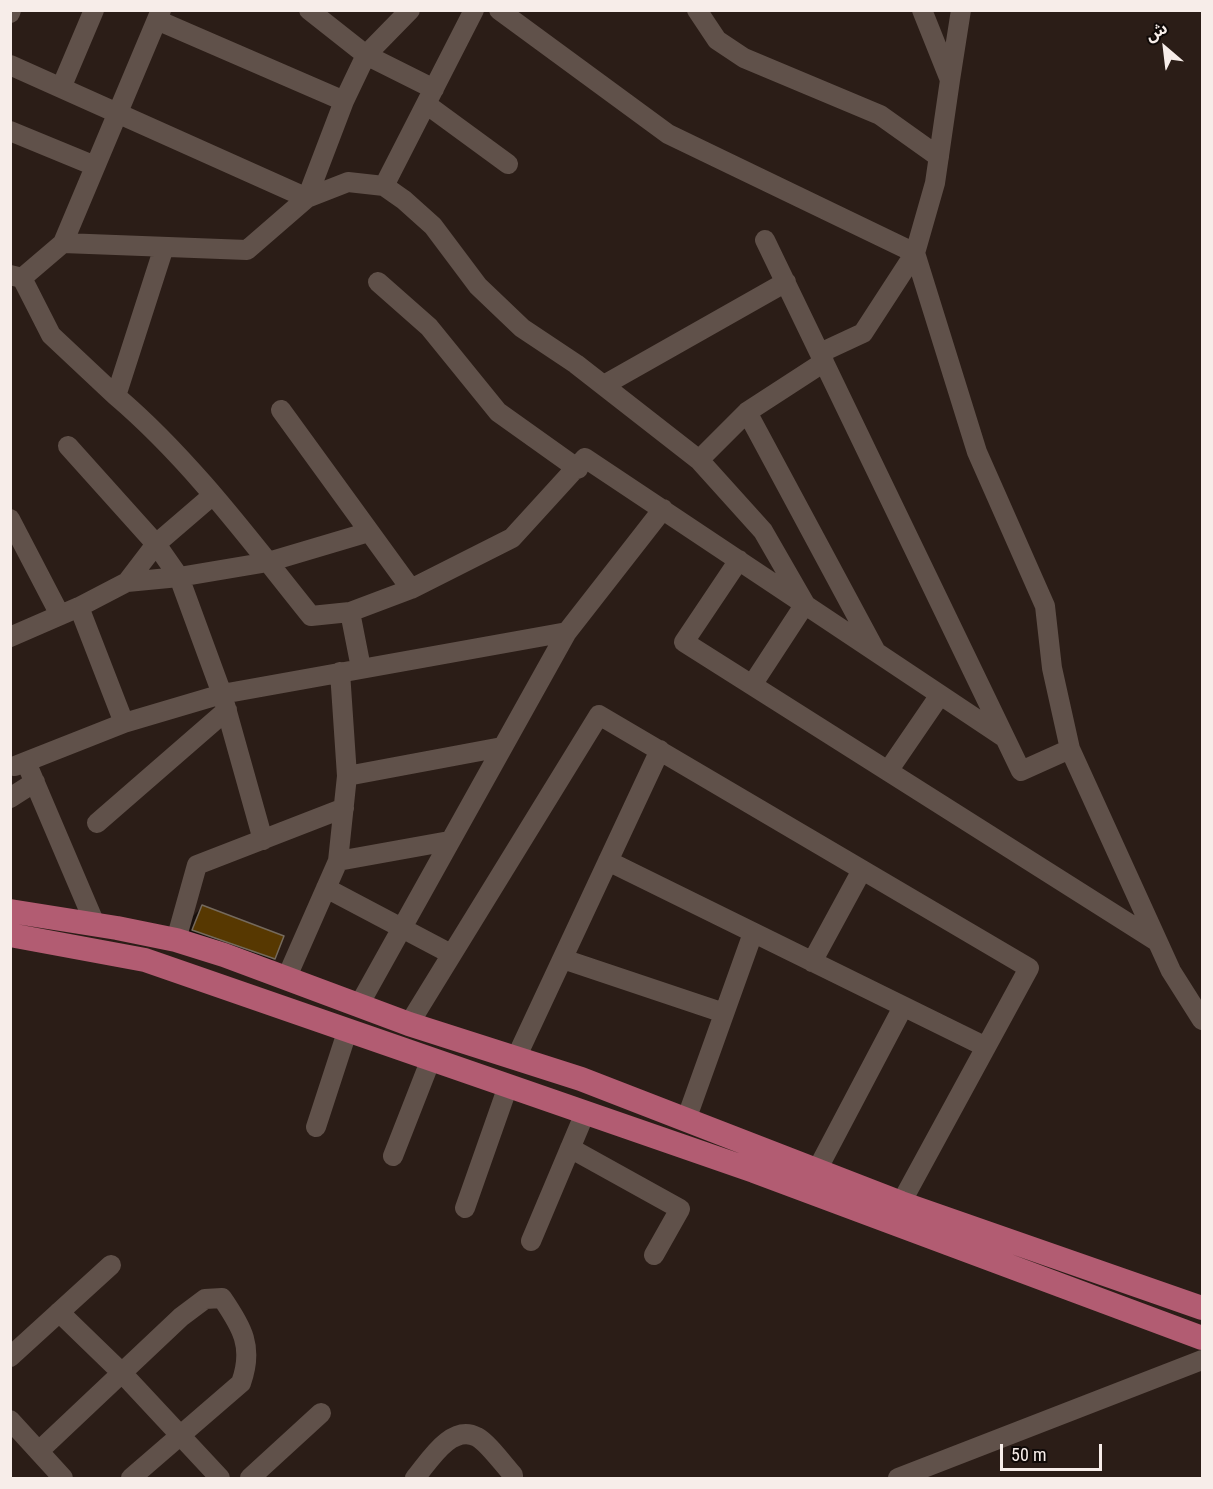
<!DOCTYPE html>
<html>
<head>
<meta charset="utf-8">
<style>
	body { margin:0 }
	#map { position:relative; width:1213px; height:1489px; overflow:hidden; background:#2b1d17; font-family:"Roboto Condensed","Noto Sans Arabic",sans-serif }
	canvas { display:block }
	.frame { position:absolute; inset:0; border:12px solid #f7ede9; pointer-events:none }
	.north { position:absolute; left:1135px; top:18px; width:60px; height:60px; -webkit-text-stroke:4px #0f0907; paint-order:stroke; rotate:332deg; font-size:16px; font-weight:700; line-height:24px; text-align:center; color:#f7ede9 }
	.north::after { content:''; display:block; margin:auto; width:21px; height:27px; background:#f7ede9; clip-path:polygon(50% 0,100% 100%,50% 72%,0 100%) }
	.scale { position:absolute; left:1000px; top:1444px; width:102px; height:27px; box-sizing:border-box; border:3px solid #f7ede9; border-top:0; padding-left:8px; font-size:18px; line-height:21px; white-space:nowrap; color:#f7ede9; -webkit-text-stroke:4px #0f0907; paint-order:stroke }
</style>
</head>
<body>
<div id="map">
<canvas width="1213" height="1489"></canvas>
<div class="frame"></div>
<div class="north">ش</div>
<div class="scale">50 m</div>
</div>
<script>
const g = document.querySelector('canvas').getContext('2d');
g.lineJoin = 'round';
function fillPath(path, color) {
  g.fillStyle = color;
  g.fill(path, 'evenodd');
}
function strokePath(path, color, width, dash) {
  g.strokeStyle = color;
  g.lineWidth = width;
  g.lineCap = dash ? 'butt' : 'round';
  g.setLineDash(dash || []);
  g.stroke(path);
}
fillPath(new Path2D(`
	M202 907 274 958 262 970 181 942 190 919Z`), '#0007');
const building = new Path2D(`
	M202 905 284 936 275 959 192 930Z`);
fillPath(building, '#573801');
strokePath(building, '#756a5d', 1.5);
strokePath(new Path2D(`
	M309 10 366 55 434 89
	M499 10 668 134 915 253 977 452 1045 606 1052 668 1070 749 1171 971 1202 1020
	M697 10 717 40 744 58 880 115 939 157
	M10 13 11 10
	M157 20 344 101
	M10 65 307 198 348 182 384 186 404 200 433 226 478 286 522 328 576 364 699 460 763 531 805 604 752 685
	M950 80 961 10
	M61 88 94 10
	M426 104 508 164
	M10 131 95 166
	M384 186 474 10
	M765 240 1021 771 1070 749
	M63 243 247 250 307 198 344 101 366 55 410 10
	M164 247 116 396C190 459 250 540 311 616L350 612 411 589 512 538 585 458 1005 738
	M10 275 22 278 63 243 161 10
	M22 278 51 335 116 396
	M378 282 429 327 498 412 578 469
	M820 353 863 333 915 253 935 183 950 80 922 10
	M604 385 786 282
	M281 410 411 589
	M747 412 875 650
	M68 446 156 544 179 577 222 694 263 840
	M699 460 747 412 824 362
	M10 519 60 615
	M739 560 684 642 1158 942
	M127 582 156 544 213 495
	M79 607 124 723
	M350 612 361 668
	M10 637 79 607 127 582 179 577 268 562 369 532
	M26 762 95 924
	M15 766 124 723 222 694 567 632
	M888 771 940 695
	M347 776 502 747
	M10 798 35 782
	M97 823 227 710
	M338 861 449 841
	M608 861 986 1047
	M326 888 451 954
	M176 940 197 865 344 808
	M563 959 724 1013
	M812 962 862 870
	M286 979 338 861 347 776 340 672
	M359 1005 567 632 663 509
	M409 1024 599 715 1029 968 901 1203
	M516 1058 660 750
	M686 1120 753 933
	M316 1127 347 1032
	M570 1148 680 1209 654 1255
	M393 1156 431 1059
	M817 1170 903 1007
	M465 1208 508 1086
	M531 1241 585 1113
	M59 1312 123 1374 220 1478
	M10 1357 111 1265
	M10 1420 63 1478
	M39 1451 181 1317 205 1299 222 1298C242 1327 254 1347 241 1383L131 1478
	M250 1478 321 1413
	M415 1478C428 1463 451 1423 477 1437 487 1442 504 1465 513 1475V1478
	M898 1478 1202 1360`), '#60514a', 20);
strokePath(new Path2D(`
	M10 911 117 928 176 940 224 955 409 1024 581 1079 901 1203 1202 1308
	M10 935 145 960 754 1171 1202 1338`), '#b25c72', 24);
</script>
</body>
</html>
